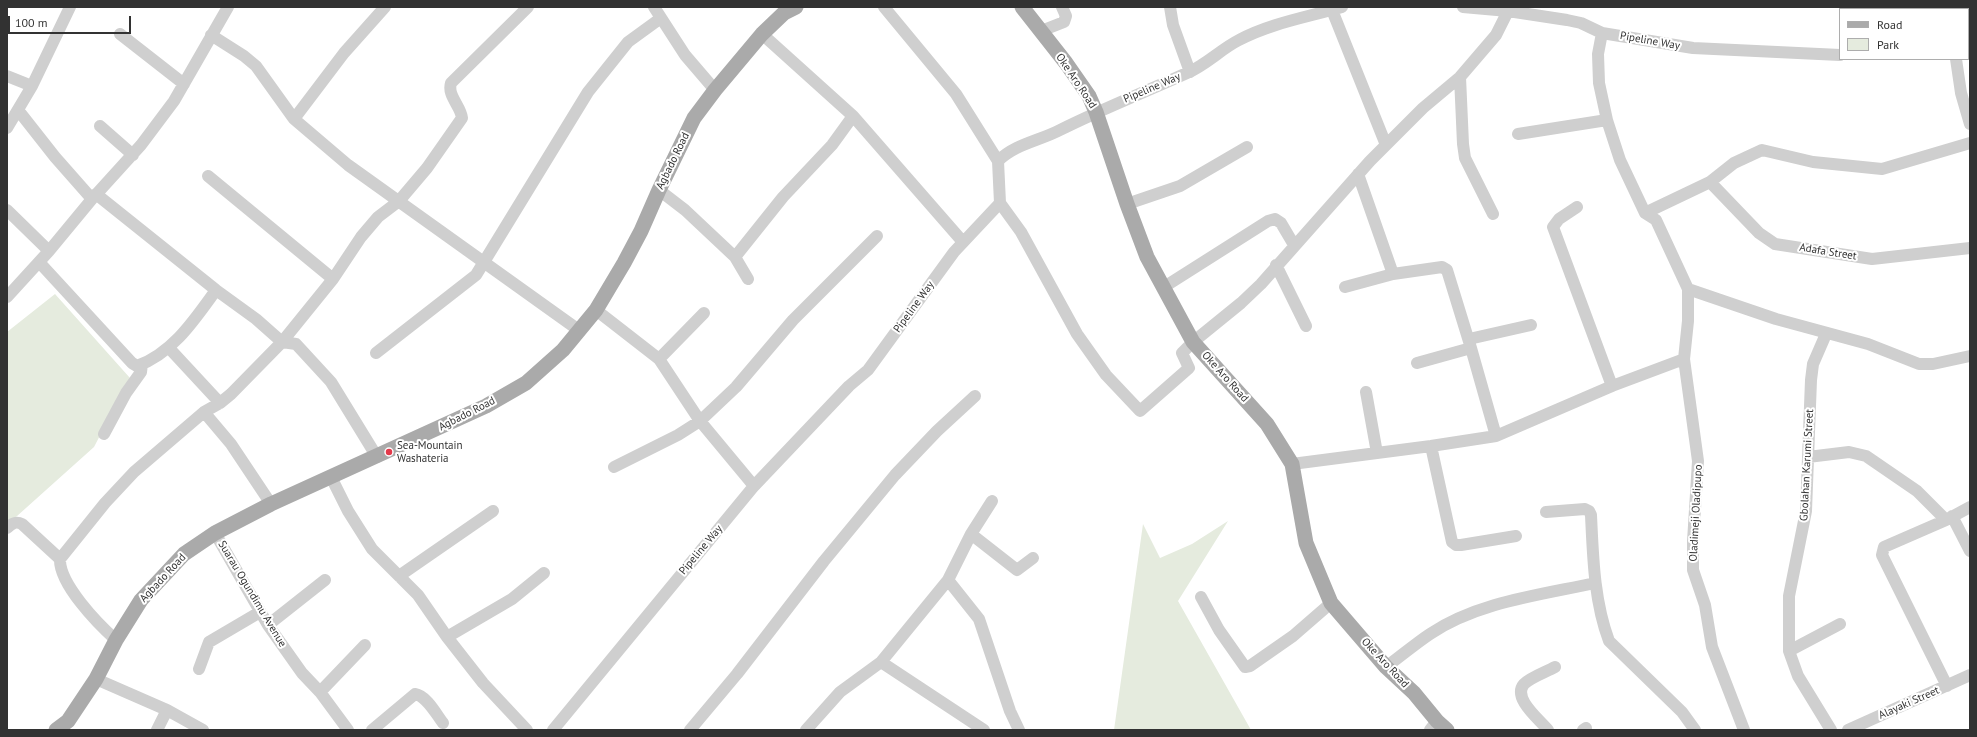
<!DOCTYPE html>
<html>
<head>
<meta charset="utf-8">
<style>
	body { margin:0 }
	#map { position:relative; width:1977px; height:737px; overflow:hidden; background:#fff; font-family:"PT Sans",sans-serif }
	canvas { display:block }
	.frame { position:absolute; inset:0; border:8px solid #323232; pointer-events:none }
	.legend { position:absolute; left:1839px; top:8px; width:130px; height:52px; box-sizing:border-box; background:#fff; border:1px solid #adadad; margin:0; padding:5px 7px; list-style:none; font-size:12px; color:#323232 }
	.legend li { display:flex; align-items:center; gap:8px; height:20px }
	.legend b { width:20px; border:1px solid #adadad }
	.scale { position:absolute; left:8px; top:16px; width:123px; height:18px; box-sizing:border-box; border:2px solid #323232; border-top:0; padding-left:5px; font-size:12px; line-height:14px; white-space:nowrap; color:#323232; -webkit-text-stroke:3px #fff; paint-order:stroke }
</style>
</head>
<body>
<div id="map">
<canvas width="1977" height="737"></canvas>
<div class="frame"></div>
<ul class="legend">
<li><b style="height:5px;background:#aaa"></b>Road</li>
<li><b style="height:11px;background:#e5ebde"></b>Park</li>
</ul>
<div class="scale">100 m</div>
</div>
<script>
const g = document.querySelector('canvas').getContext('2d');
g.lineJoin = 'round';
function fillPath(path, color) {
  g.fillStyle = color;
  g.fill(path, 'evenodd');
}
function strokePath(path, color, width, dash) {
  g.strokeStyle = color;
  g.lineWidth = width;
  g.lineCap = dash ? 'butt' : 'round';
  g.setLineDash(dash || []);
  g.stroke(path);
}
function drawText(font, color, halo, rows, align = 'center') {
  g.font = font + ' "PT Sans",sans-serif';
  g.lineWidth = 4;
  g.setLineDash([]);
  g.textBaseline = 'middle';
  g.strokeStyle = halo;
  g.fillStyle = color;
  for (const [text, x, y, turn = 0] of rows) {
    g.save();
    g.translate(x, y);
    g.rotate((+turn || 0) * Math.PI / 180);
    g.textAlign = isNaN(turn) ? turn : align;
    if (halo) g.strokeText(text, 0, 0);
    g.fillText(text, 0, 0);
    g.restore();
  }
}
fillPath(new Path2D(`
	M55 294 130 378 94 447 7 525V332Z
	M1228 521 1178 601 1251 730H1114L1143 524 1160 558 1192 544Z`), '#e5ebde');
strokePath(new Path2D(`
	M654 7 685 55 715 90
	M884 7 956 94 998 161
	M1170 7 1173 25 1190 72
	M1463 7 1508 11 1567 20 1581 23 1602 33 1693 48 1840 55
	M1332 10 1386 145
	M1041 31 1064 22 1066 16 1062 7
	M1602 33 1598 54 1599 83 1607 120 1620 160 1645 213 1656 220 1688 289V321L1684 359 1698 461 1693 541V570L1705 605 1712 647 1744 730
	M120 34 184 84
	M762 34 853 116 963 242
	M211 35 244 56 256 66 294 119 348 165 580 331
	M1968 51 1970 50
	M1956 59 1961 93 1970 124
	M7 76 32 86
	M1460 77 1463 144 1465 158 1493 214
	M18 110 55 157 92 199 141 145 174 101 228 7
	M294 119 344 53 385 7
	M100 126 133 155
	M7 128 32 86 70 7
	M1518 134 1607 120
	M1358 174 1393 274
	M208 176 333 279
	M1710 182 1759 233 1775 244 1872 259 1970 248
	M659 190 685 210 735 257 748 279
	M96 194 216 290 256 319 282 342 296 344 331 382 377 457
	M1000 203 1021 232 1077 334 1106 375 1140 411 1189 368 1182 353 1193 342 1241 303 1261 284 1370 161 1423 108 1460 77 1496 35 1508 11
	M1127 204 1180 186 1247 147
	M1577 207 1559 219 1553 227 1612 386
	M7 210 49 251
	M1645 213 1710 182 1734 163 1762 150 1813 162 1882 169 1970 143
	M735 257 783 197 832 145 853 116
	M39 262 132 363 137 366C173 353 195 319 216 290
	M1276 265 1306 326
	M1164 287 1268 221 1275 219 1281 223 1294 245
	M1345 287 1393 274 1442 267 1447 270 1471 348 1496 436
	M1688 289 1776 319 1868 344 1919 364H1933L1970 356
	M7 297 49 251 92 199
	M596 310 659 359 700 421 754 486
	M1826 334 1813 364 1811 380 1806 511 1789 596V651L1798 676 1831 730
	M1469 339 1531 325
	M169 348 220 403
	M376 353 476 275 588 92 628 42 661 18
	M659 359 704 313
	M1417 363 1471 348
	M1366 392 1377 453
	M204 412 231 444 271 504
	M104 434 126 393 141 372 142 364
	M1431 446 1452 542 1456 545H1461L1516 536
	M1808 457 1849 452 1866 456 1917 491 1946 520
	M1292 464 1431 446 1496 436 1612 386 1684 359
	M614 467 678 435 700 421 736 387 793 320 877 236
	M331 477 348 511 372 549 418 595 447 637 483 683 527 730
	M1546 512 1585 509 1589 511 1591 515C1593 557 1594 601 1609 641L1682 712 1695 730
	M1952 516 1970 551
	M7 528C12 523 16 521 22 524L60 559
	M215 533 268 625 302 673 320 692 348 730
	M971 534 1017 570 1033 558
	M399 576 493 511
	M948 580 979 619 1010 711 1019 730
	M1201 597 1219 630 1245 667 1250 666 1293 636 1331 603
	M268 625 325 580
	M447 637 512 599 544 573
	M116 640C98 624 59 584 60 559L105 503 134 472 204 412 220 403 231 394 282 342 333 279 361 237 378 217 399 201 427 168 462 118C461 106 447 96 451 83L528 7
	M1789 651 1840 624
	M881 662 984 730
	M1386 667C1401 656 1415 644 1430 634 1478 602 1540 595 1595 583
	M199 669 209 642 260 612
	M96 679 167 710 203 730
	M1947 686 1882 555 1884 547 1946 520 1970 507
	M320 692 365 645
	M157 730 167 710
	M372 730 415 694C427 696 436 714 443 723
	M553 730 754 486 849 386 868 370 954 252 1000 203 998 161C1015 144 1039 141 1060 130 1102 109 1145 92 1187 73 1206 65 1221 49 1239 40 1271 23 1308 17 1342 7
	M690 730 737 674 824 561 895 475 937 431 975 396
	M806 730 840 692 881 662 948 580 971 534 992 501
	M1430 730 1437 721
	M1548 730C1539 719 1512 698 1524 684 1531 677 1546 672 1555 667
	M1583 730 1586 728
	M1848 730 1970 675`), '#cfcfcf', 12);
strokePath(new Path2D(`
	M1022 7 1066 63 1089 96 1096 112 1127 204 1147 257 1193 342 1267 424 1292 464 1306 543 1331 603 1386 667 1414 693 1437 721 1447 730
	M56 730 68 721 96 679 116 640 141 600 184 554 215 533 271 504 486 406 526 383 563 350 596 310 624 263 641 231 659 190 694 118 715 90 762 34 784 13 796 7`), '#aaa', 15);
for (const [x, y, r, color] of [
	[389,452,4,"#e3394a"]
]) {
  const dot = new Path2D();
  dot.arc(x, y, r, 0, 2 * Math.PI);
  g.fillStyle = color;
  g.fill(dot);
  strokePath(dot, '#fff', 1.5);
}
drawText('11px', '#323232', '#fff', [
	["Pipeline Way",1650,41,10],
	["Oke Aro Road",1076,81,56],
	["Pipeline Way",1152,88,-23],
	["Agbado Road",673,161,-64],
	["Adafa Street",1828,252,9],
	["Pipeline Way",914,307,-54],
	["Oke Aro Road",1225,377,48],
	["Agbado Road",467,414,-27],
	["Gbolahan Karumi Street",1807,465,-87],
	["Oladimeji Oladipupo",1696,513,-87],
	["Pipeline Way",701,550,-50],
	["Agbado Road",163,578,-47],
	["Suarau Ogundimu Avenue",252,594,59],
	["Oke Aro Road",1385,663,47],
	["Alayaki Street",1909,703,-24]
]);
drawText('11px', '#323232', '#fff', [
	["Sea-Mountain",397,446],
	["Washateria",397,459]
], 'left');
</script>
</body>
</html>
